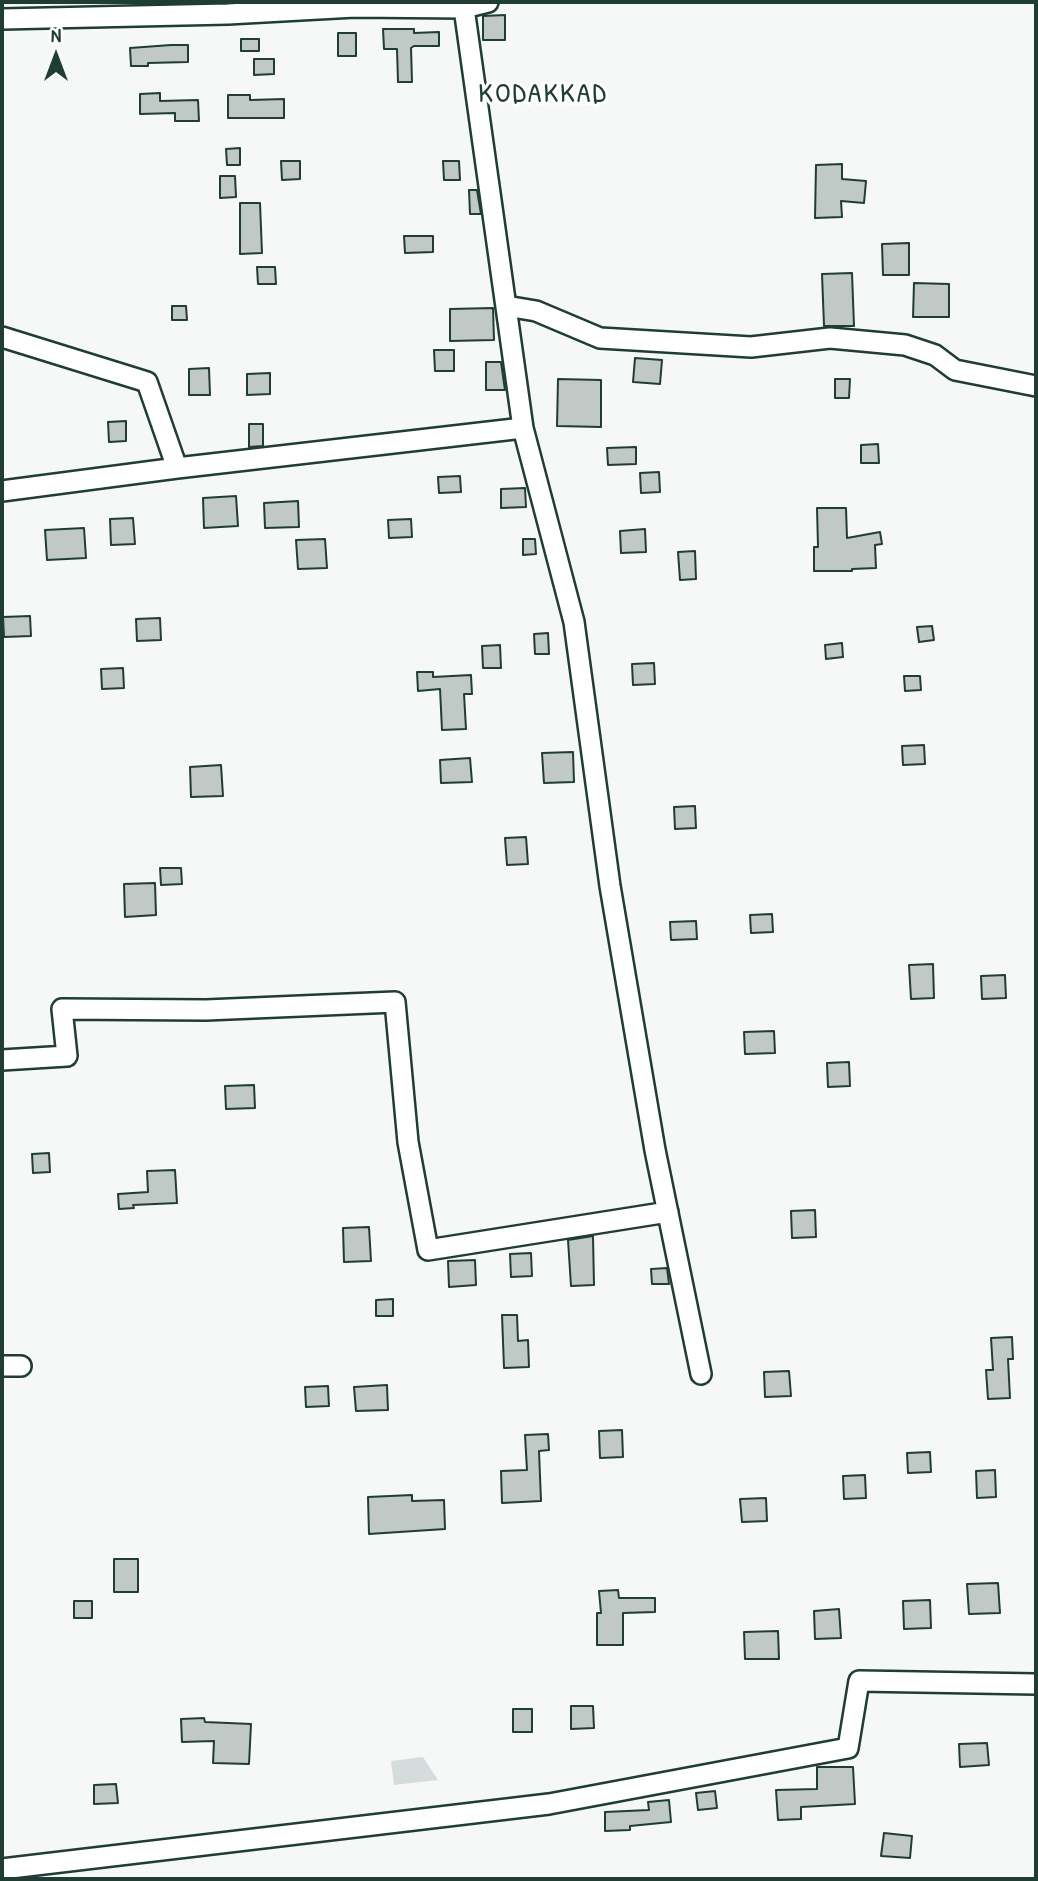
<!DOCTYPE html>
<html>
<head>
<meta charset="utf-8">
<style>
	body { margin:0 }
	#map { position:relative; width:1038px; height:1881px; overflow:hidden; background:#f6f7f7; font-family:"Patrick Hand",sans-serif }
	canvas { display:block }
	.frame { position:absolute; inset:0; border:4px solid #1f3d34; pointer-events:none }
	.north { position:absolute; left:21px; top:21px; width:70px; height:70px; -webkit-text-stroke:5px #fff; paint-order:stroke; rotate:0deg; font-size:19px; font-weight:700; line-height:28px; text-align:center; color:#1f3d34 }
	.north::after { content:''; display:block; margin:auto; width:24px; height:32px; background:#1f3d34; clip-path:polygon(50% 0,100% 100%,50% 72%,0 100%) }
</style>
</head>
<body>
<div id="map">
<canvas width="1038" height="1881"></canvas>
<div class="frame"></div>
<div class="north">N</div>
</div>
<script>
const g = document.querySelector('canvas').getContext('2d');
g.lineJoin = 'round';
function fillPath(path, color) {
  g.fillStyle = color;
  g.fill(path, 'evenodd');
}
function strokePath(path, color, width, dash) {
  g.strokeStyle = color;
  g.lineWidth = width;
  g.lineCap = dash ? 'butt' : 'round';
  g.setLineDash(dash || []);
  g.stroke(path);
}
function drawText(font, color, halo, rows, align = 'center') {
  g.font = font + ' "Patrick Hand",sans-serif';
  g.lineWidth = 6;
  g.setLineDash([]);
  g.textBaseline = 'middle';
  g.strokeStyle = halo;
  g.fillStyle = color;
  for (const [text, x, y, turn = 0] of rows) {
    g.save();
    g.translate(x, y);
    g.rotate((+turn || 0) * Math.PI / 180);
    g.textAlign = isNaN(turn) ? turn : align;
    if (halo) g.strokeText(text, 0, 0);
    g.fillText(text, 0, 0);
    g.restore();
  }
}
fillPath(new Path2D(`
	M423 1757 438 1780 394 1785 391 1761Z`), '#d6dcdb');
const building = new Path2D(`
	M505 15V40H483V16Z
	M383 29H414V33L439 32V46H414L411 48 412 82H398L397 49H384Z
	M338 33H356V56H338Z
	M241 39H259V51H241Z
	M171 45H188V62L148 63V66H131L130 48Z
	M254 59H274V74L254 75Z
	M160 93V101L198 100 199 121H175V113L140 114V94Z
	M228 95H250V100L284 99V118H228Z
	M240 148V165H227L226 149Z
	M281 161H300V179L282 180Z
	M443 161H459L460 180H444Z
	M842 164V179L866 181 864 203 841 201 842 217 815 218 816 165Z
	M220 176H235L236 197 220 198Z
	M469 190H477L481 214H470Z
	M240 203H260L262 253 240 254Z
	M404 236H433V252L405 253Z
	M909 243V275H883L882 244Z
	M257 267H275L276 284H258Z
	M852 273 854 326H824L822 274Z
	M914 283 949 284V317H913Z
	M172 306H186L187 320H172Z
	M493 308 494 340 450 341V309Z
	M434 350H454V371H435Z
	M635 358 662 360 660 384 633 382Z
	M486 362H501L505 390H486Z
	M209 368 210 395H189V369Z
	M270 373V394L247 395V374Z
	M558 379 601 380V427L557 426Z
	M835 379H850L849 398H835Z
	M126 421V441L109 442 108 422Z
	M249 424H263V446L249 447Z
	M878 444 879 463H861V445Z
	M636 447V464L608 465 607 448Z
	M659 472 660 492 641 493 640 473Z
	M460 476 461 492 439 493 438 477Z
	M525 488 526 507 501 508V489Z
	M236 496 238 526 204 528 203 498Z
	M298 501 299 527 265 528 264 503Z
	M817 508H846L847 538 880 532 882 544 875 545 876 568 852 569V571H814V547H818Z
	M133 518 135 544 111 545 110 519Z
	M411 519 412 537 389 538 388 520Z
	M84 528 86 558 47 560 45 530Z
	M645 529 646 552 621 553 620 531Z
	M325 539 327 568 298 569 296 540Z
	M523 539H535L536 554 523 555Z
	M695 551 696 579 680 580 678 552Z
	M30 616 31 636 4 637 3 617Z
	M160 618 161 640 137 641 136 619Z
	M932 626 934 640 919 642 917 627Z
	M548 633 549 654H535L534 634Z
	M842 643 843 657 826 659 825 645Z
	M500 645 501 668H483L482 646Z
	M654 663 655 684 633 685 632 664Z
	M123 668 124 688 102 689 101 669Z
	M417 672H433V677L471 675 472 694H464L466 729 442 730 440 689 418 691Z
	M904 676H920L921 690 905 691Z
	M924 745 925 764 903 765 902 746Z
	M573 752 574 782 544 783 542 753Z
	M470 758 472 782 441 783 440 760Z
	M221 765 223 796 191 797 190 767Z
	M695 806 696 828 675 829 674 807Z
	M526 837 528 864 507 865 505 838Z
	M160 868H181L182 884 161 885Z
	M155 883 156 915 125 917 124 884Z
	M772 914 773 932 751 933 750 915Z
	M696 921 697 939 671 940 670 922Z
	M933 964 934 998 911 999 909 965Z
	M1005 975 1006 998 982 999 981 976Z
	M774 1031 775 1053 745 1054 744 1032Z
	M849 1062 850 1086 828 1087 827 1063Z
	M254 1085 255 1108 226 1109 225 1086Z
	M49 1153 50 1172 33 1173 32 1154Z
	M175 1170 177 1203 133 1205 134 1208 119 1209 118 1194 148 1192 147 1171Z
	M815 1210 816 1237 792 1238 791 1211Z
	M369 1227 371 1261 344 1262 343 1228Z
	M593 1236 594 1285 571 1286 568 1240Z
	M531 1253 532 1276 511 1277 510 1254Z
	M475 1260 476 1285 449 1287 448 1261Z
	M667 1268 669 1284H652L651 1269Z
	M393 1299V1316H376V1300Z
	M502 1315H517L518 1341 528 1340 529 1367 504 1368Z
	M1012 1337 1013 1359H1008L1010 1398 988 1399 986 1370H993L991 1338Z
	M789 1371 791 1396 765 1397 764 1372Z
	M387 1385 388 1410 356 1411 354 1387Z
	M328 1386 329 1406 306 1407 305 1387Z
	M622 1430 623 1457 600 1458 599 1431Z
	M548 1434 549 1450 539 1451 541 1501 502 1503 501 1471 527 1470 525 1435Z
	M930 1452 931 1472 908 1473 907 1453Z
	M995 1470 996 1497 977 1498 976 1471Z
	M865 1475 866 1498 844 1499 843 1476Z
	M412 1495V1501L444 1500 445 1529 369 1534 368 1497Z
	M766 1498 767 1521 742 1522 740 1499Z
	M114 1559H138V1592H114Z
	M998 1583 1000 1613 969 1614 967 1584Z
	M618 1590 619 1598H655V1612L623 1613V1645H597V1613H601L599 1591Z
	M930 1600 931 1628 904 1629 903 1601Z
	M74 1601H92V1618H74Z
	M839 1609 841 1638 815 1639 814 1611Z
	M778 1631 779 1659H745L744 1632Z
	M571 1706H593L594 1728 571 1729Z
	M513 1709H532V1732H513Z
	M204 1718 205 1722 251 1724 249 1764 213 1763 214 1741 182 1742 181 1719Z
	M987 1743 989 1765 960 1767 959 1744Z
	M817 1767H853L855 1804 801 1807V1819L778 1820 776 1790 817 1789Z
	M116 1784 118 1803 94 1804V1785Z
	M715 1791 717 1808 698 1810 696 1793Z
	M669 1800 671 1822 630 1826V1830L605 1831V1812L649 1810 648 1802Z
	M884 1833 912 1836 910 1858 881 1856Z`);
fillPath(building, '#c0c9c6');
strokePath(building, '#1f3d34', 2);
const street = new Path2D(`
	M2 19 228 14 355 7 464 8
	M506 306 536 311 600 338 751 347 830 338 905 345 935 355 955 370 1036 386
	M2 337 147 382 177 468
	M523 428 574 622 610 886 655 1150 701 1374
	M2 491 177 468 523 428 464 8 488 2
	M2 1060 67 1056 62 1009 206 1010 395 1002 408 1142 428 1250 668 1212
	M2 1366H21
	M2 1869 549 1804 848 1748 859 1681 1036 1684`);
strokePath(street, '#1f3d34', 24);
strokePath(street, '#fff', 19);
g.letterSpacing = '2px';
drawText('28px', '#1f3d34', '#fff', [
	["KODAKKAD",543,95]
]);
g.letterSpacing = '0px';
</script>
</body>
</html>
